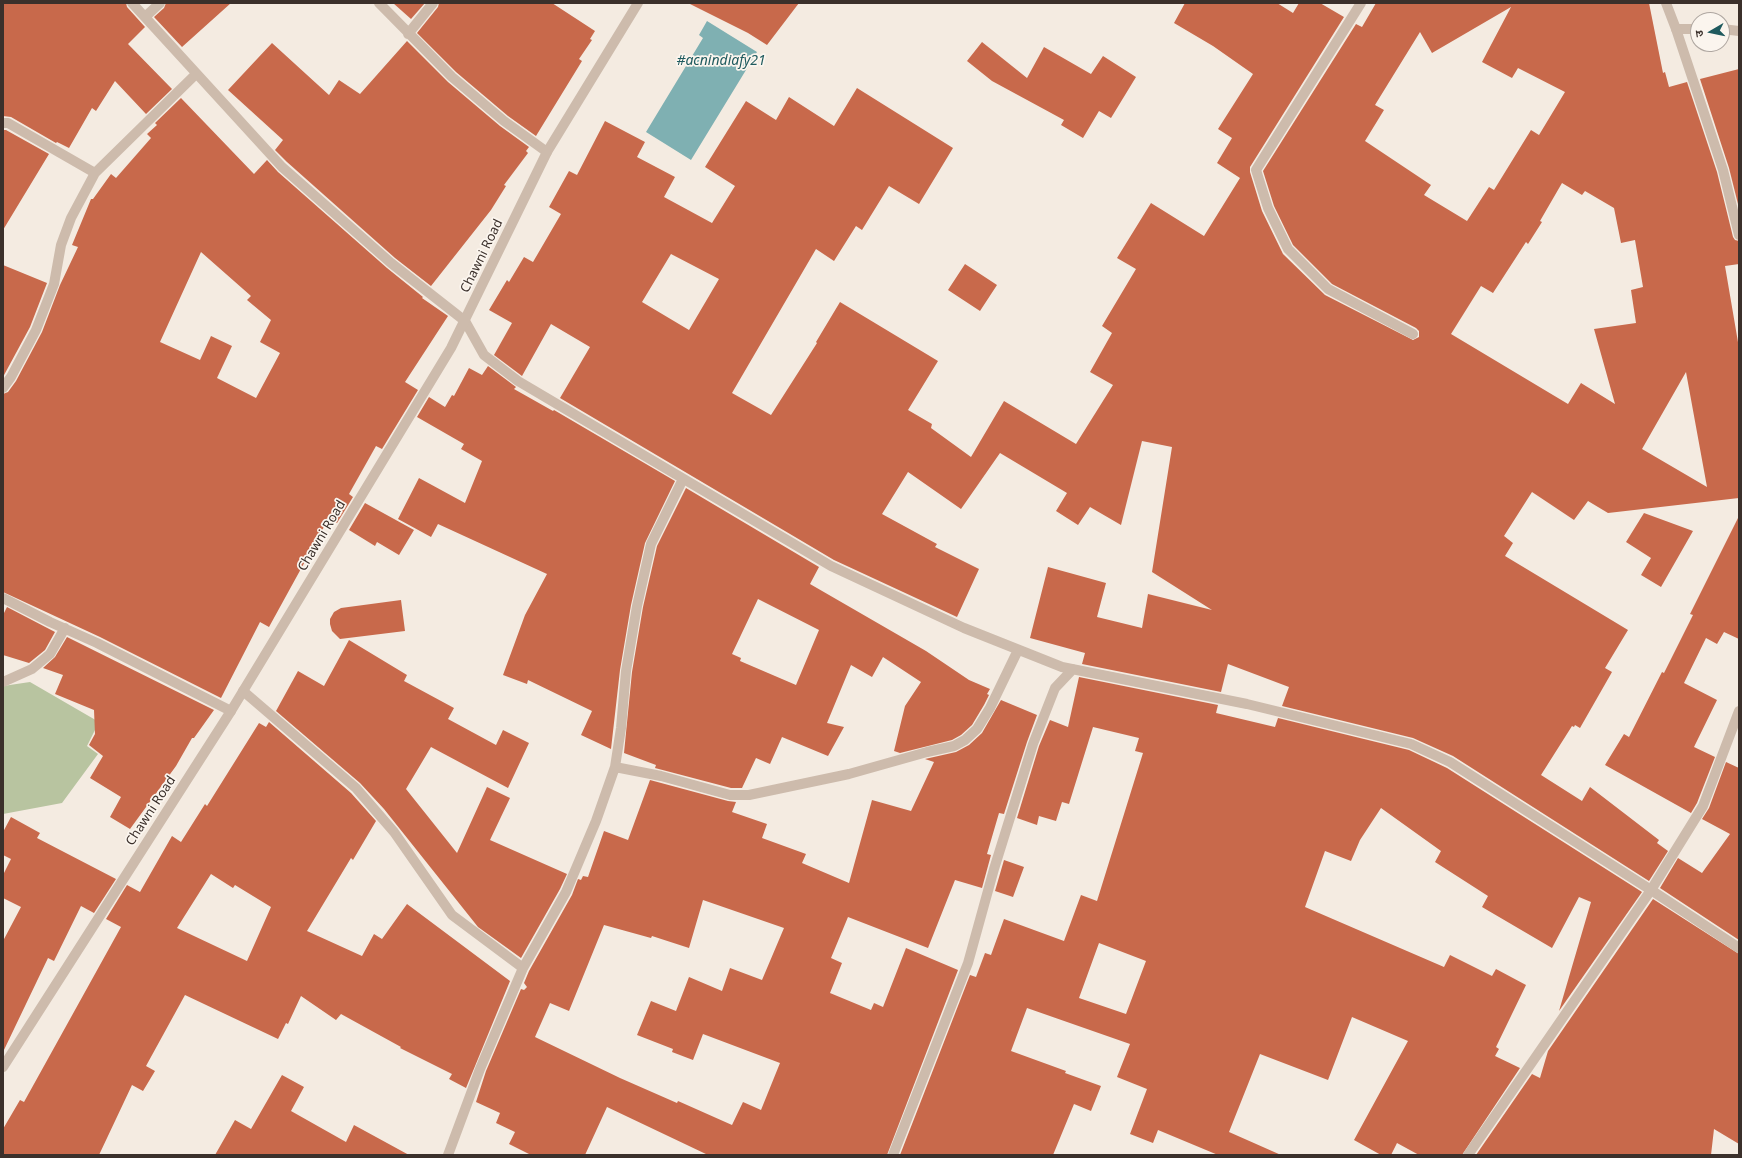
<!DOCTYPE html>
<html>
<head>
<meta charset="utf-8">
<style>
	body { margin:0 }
	#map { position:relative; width:1742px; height:1158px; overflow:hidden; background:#f4ebe1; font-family:"Noto Sans","Noto Sans Devanagari",sans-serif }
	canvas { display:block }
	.frame { position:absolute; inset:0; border:4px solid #3b302b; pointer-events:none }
	.north { position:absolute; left:1690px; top:12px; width:40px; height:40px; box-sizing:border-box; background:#fbf5ee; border:1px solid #aea6a0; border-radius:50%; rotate:261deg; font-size:11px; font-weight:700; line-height:16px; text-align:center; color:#3b302b }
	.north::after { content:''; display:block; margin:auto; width:14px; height:18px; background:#1f5a5e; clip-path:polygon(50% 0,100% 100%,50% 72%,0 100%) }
</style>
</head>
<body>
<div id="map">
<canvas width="1742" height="1158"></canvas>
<div class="frame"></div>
<div class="north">उ</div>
</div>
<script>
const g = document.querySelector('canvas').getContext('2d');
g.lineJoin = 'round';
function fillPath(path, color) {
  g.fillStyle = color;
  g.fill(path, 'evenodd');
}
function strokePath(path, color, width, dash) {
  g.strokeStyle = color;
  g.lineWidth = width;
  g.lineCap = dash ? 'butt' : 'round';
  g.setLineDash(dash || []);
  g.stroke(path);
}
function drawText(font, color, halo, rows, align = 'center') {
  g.font = font + ' "Noto Sans",sans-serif';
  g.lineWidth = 3.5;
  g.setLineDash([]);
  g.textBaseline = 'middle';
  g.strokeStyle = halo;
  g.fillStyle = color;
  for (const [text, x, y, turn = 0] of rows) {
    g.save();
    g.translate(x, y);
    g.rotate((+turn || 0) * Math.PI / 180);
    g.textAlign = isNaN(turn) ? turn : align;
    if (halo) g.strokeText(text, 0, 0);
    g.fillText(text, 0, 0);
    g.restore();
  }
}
fillPath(new Path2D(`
	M30 682 99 722 87 746 98 754 62 803 3 814V686Z`), '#b8c4a0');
fillPath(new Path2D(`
	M707 21 757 52 691 160 646 132 703 38 699 35Z`), '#7fb0b2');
fillPath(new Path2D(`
	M3 3H126L127 7 145 27 128 44 172 89 146 114 115 81 96 111 92 108 69 148 57 142 56 143 11 117 3 116Z
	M166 3H231L182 47 154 17 164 8Z
	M393 3H425L411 19Z
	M439 3H552L595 31 590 39 592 40 579 59 582 61 536 136 508 116 456 72 417 33 438 7Z
	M688 3H799L767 45 748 33Z
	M1185 3H1277L1293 13 1299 3H1320L1344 17 1250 167V172L1262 211 1283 254 1325 295 1413 340 1419 337V331L1416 328 1332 284 1293 245 1274 206 1263 171 1356 24 1362 27 1376 3H1649L1663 73 1665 72 1669 87 1687 82 1717 172 1733 237 1735 240 1739 241V264L1725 266 1739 348V498L1608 513 1588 501 1574 520 1532 492 1504 536 1513 543 1505 556 1628 630 1605 668 1612 672 1580 728 1575 725 1574 727 1572 726 1541 775 1582 801 1590 787 1659 840 1657 843 1668 851 1649 881 1453 756 1413 738 1282 706 1289 687 1228 664 1221 692 1082 664 1085 653 1030 638 1048 567 1106 583 1097 617 1142 628 1148 594 1212 610 1152 572 1172 447 1142 441 1121 525 1090 507 1078 525 1056 511 1067 493 1000 453 961 509 908 472 882 514 937 544 935 547 979 569 957 617 834 560 560 398 590 347 551 324 522 376 494 355 512 323 489 310 507 280 509 282 524 257 533 262 561 214 549 207 569 171 577 175 605 121 645 142 637 157 675 177 664 197 712 223 735 186 705 167 746 101 776 120 789 97 834 126 857 88 953 148 919 204 889 186 862 230 856 226 834 261 816 249 732 393 771 415 817 343 816 342 840 302 938 361 908 410 932 424 931 428 971 457 1004 401 1076 444 1113 385 1090 372 1112 333 1102 326 1136 269 1117 258 1151 203 1204 236 1240 178 1217 163 1232 138 1218 129 1253 74 1213 46 1174 23ZM1511 7 1482 62 1512 78 1518 68 1565 92 1539 135 1531 130 1494 190 1489 187 1467 221 1424 195 1431 185 1365 141 1384 110 1375 105 1420 32 1432 53ZM1562 183 1582 195 1585 191 1614 208 1621 243 1635 240 1643 287 1631 290 1636 323 1594 329 1615 404 1581 383 1568 404 1451 334 1481 286 1493 293 1526 242 1528 244 1542 222 1540 221ZM671 254 719 279 689 330 642 302ZM1686 372 1707 487 1642 449Z
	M407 41 448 82 500 126 529 147 526 151 528 153 504 185 506 186 491 210 431 286 395 258 287 162 275 150 283 140 228 90 272 43 329 95 339 80 360 94Z
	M982 42 1027 78 1044 47 1091 74 1103 56 1136 77 1111 118 1099 111 1083 138 1061 125 1064 120 992 81 967 61Z
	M1739 69V208L1729 168 1700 79Z
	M181 98 254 174 267 160 278 172 387 268 423 297 422 298 448 316 405 382 418 390 382 449 376 446 349 494 353 497 337 523 328 517 320 536H319L269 627 260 622 221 698 100 637 3 592V394L8 392 16 381 42 332 60 285 78 247 72 245 91 199H93L111 174 116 178 151 138 147 134 157 125 155 123ZM201 252 251 296 247 300 271 320 260 342 280 353 256 398 217 378 232 346 211 336 200 360 160 342Z
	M3 130H6L49 154 3 230Z
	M965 264 997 285 980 311 948 290Z
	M3 265 47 283 30 327 3 377Z
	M488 366 516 387 514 389 553 411 554 410 675 481 645 543 631 605 620 670 611 749 581 735 592 711 528 680 527 684 503 675 525 615 547 574 438 524 431 537 398 519 419 478 465 503 482 461 461 449 464 444 417 417 429 397 445 407 452 395 454 396 469 368 482 375Z
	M686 488 819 567 810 584 926 651 969 680 990 689 987 694 989 695 984 705 972 725 961 735 952 740 900 753 894 751 905 706 921 682 883 657 872 677 851 665 827 723 844 727 828 756 782 737 770 764 756 758 742 788H731L655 768 656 765 624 753 632 672 643 607 657 546ZM758 599 819 630 796 685 740 661 741 658 732 654Z
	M365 503 414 530 399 555 377 542 375 546 349 530Z
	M1644 513 1693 531 1661 587 1641 575 1651 558 1626 542Z
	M1739 516V639L1724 632 1717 644 1706 638 1684 683 1717 700 1694 747 1715 757 1697 803 1691 813 1605 765 1624 734 1629 737 1662 672 1664 673 1693 615 1690 614Z
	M401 600 405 631 340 639 332 631 330 624V619L334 612 341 608Z
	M7 607 55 632 45 650 29 663 3 655V615Z
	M67 637 214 710 194 738H192L176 766 130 829 110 817 121 797 90 778 103 756 89 745 95 734 94 710 55 694 63 675 43 668 55 657Z
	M349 640 407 675 404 681 454 708 448 719 496 745 503 730 529 743 508 788 431 747 406 789 457 853 487 787 510 798 490 840 567 874 560 889 521 958 478 927 384 809 360 783 276 711 298 671 324 686Z
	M1079 677 1218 705 1216 713 1275 727 1278 718 1409 750 1447 768 1642 892 1559 1011 1591 902 1579 897 1552 948 1482 907 1488 896 1435 862 1441 851 1381 808 1360 840 1351 861 1325 851 1305 907 1444 967 1450 955 1492 976 1496 969 1526 985 1496 1047 1499 1049 1495 1056 1520 1068 1462 1155H1419L1397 1143 1391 1155H1381L1354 1140 1408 1041 1352 1017 1328 1080 1260 1054 1229 1132 1281 1155H1218L1158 1130 1153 1143 1130 1134 1147 1089 1117 1077 1130 1044 1027 1008 1011 1051 1066 1071 1065 1073 1101 1086 1091 1111 1074 1104 1053 1155H900L970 975 976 977 985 953 991 955 1004 919 1064 941 1081 895 1097 901 1143 753 1135 751 1139 738 1093 727 1069 804 1062 802 1056 821 1039 816 1037 825 1017 818 1039 746 1050 720 1068 727ZM1099 943 1146 961 1126 1014 1079 998Z
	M1001 700 1037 715 1027 742 1004 814 999 813 987 854 991 855 982 888 955 880 928 948 848 917 831 958 842 963 830 993 871 1010 874 1003 883 1007 906 948 958 970 887 1155H708L607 1107 585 1155H531L509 1144 515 1132 496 1123 500 1113 476 1102 486 1071 521 989 524 990 527 987 524 983 529 971 572 895 578 879 581 880 583 876 588 877 604 831 628 840 650 780 728 801 736 802 732 812 767 824 762 838 806 854 802 863 849 883 872 800 911 811 934 762 925 759 956 752 969 745 982 733ZM703 900 784 928 762 980 730 968 722 991 689 977 676 1011 651 1001 637 1035 673 1049 672 1052 693 1060 703 1034 780 1063 761 1110 743 1102 732 1125 678 1101 677 1103 620 1078 535 1037 550 1003 569 1011 604 925 651 938 652 936 689 948Z
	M269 722 351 793 376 821 353 860 351 858 307 931 362 956 374 934 382 939 407 904 510 981 466 1088 449 1079 452 1074 400 1048 401 1047 341 1014 336 1020 301 996 288 1024 286 1023 278 1039 185 995 146 1066 155 1071 143 1091 132 1085 99 1155H3V1129L20 1100 24 1102 121 927 106 919 127 885 140 892 172 836 181 842 205 804 207 806 259 723 266 727ZM211 874 233 888 235 885 271 907 247 961 177 928Z
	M1726 762 1739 768V940L1660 888 1678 858 1702 873 1730 834 1702 819 1709 808Z
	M11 817 40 833 37 838 116 879 94 913 81 906 54 961 48 958 3 1052V941L21 907 3 898V875L11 859 3 855V832Z
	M1004 860 1024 867 1013 897 995 891Z
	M1653 899 1739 954V1144L1714 1129 1711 1155H1476L1532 1074 1540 1078 1548 1051Z
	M282 1075 304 1087 291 1111 346 1142 354 1125 409 1155H215L235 1120 251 1129Z`), '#c8694b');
strokePath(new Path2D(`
	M132 3 282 167 391 263 465 321 484 355 518 381 831 566 964 628 1062 667 1247 704 1411 744 1450 762 1651 890 1739 948
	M379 3 452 77 504 121 547 152
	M1361 3 1256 170 1268 208 1288 249 1328 289 1413 334
	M145 17 160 3
	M1676 29H1698
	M1722 29 1739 31
	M408 34 433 3
	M3 123H8L95 173
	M3 388 11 377 36 330 54 284 61 245 71 218 95 173 196 74
	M3 598 50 622 97 643 231 711
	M3 682 32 669 50 654 65 628
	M243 691 356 788 394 832 452 915 523 968
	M615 767 661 776 730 795H749L849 774 927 752 954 746 965 740 977 729 990 708 1018 650
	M448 1155 480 1069 523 968 566 892 596 821 615 767 621 728 626 671 637 606 651 544 683 479
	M893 1155 968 963 994 869 1033 744 1055 688 1073 669`), '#cdbbac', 10);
strokePath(new Path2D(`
	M1666 3 1676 29 1723 170 1739 235
	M3 1067 231 711 451 348 547 152 638 3
	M1468 1155 1651 890 1703 806 1739 711`), '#cdbbac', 10);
drawText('13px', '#3b302b', '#fbf5ee', [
	["Chawni Road",482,256,-64],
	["Chawni Road",322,536,-59],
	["Chawni Road",151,811,-57]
]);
drawText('italic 14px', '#1f5a5e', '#fbf5ee', [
	["#acnindiafy21",721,61]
]);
</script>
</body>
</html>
